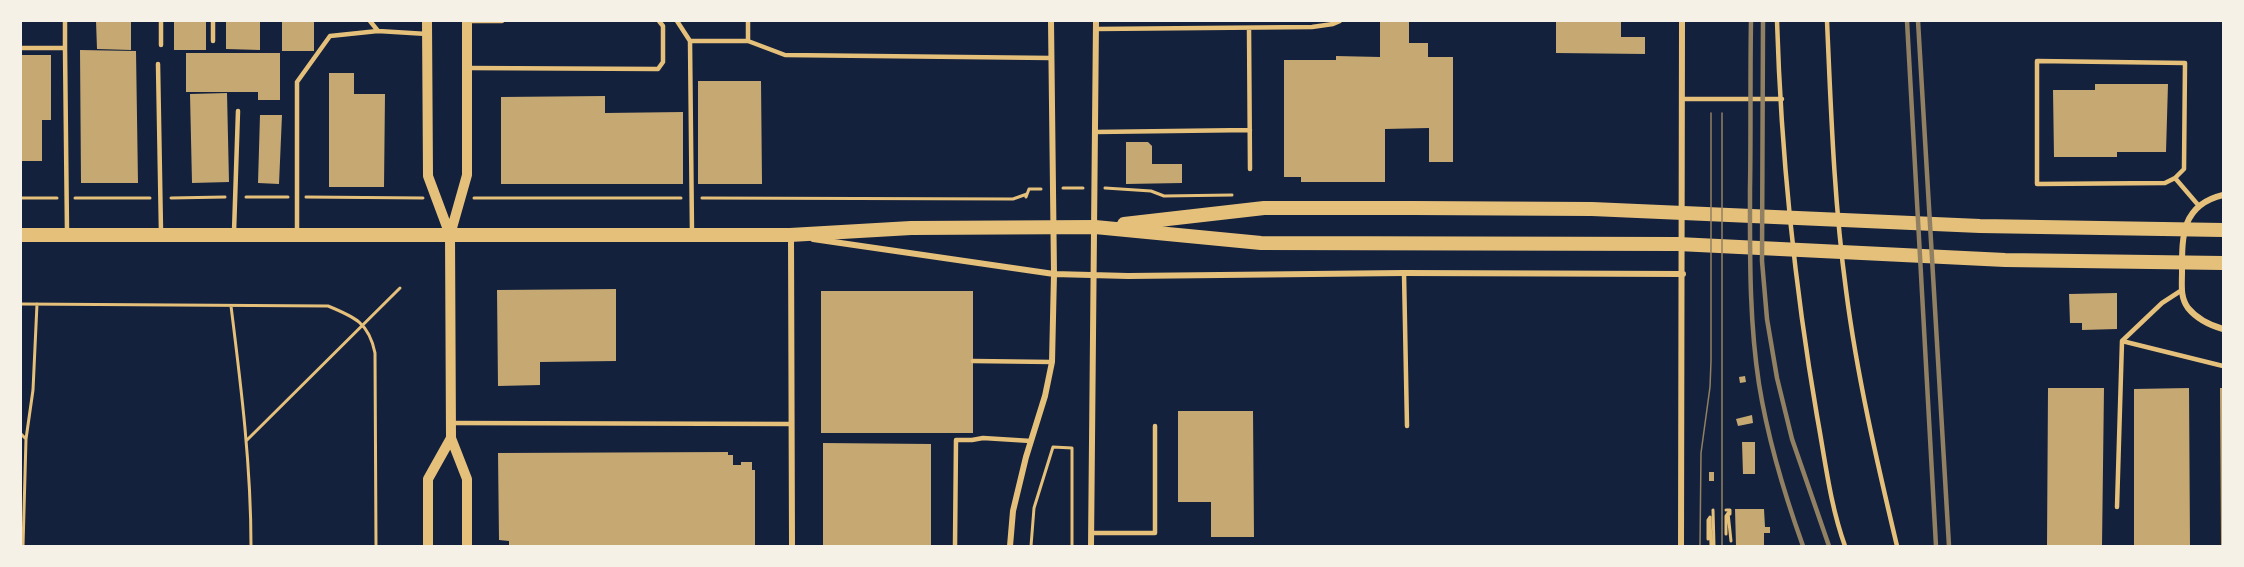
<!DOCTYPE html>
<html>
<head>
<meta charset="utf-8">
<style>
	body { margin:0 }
	#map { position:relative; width:2244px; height:567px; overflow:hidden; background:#14213d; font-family:"IBM Plex Sans",sans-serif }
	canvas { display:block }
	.frame { position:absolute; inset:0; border:22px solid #f6f1e7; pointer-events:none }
</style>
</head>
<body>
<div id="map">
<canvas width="2244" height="567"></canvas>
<div class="frame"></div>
</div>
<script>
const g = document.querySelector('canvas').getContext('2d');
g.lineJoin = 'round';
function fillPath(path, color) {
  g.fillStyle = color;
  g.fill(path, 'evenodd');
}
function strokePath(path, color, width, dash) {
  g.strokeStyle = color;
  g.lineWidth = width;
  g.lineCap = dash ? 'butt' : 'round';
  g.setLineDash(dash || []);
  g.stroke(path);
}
fillPath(new Path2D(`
	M96 21H131V50L97 49Z
	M174 21H206V50H174Z
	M226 21H260V50L226 49Z
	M282 21H314V51H282Z
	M1380 21H1409V43H1428V57H1453V162H1429V128L1385 129V182H1301V177H1284V60H1336V56L1380 57Z
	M1556 21H1621V37H1645V54L1556 53Z
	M80 50 136 51 138 183H81Z
	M186 53H280V100H258V92H186Z
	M21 55H51V120H42V161H21Z
	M329 73H354V94H385L384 187H329Z
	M698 81H761L762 184H698Z
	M2095 84H2168L2166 152H2117V157H2054L2053 90H2095Z
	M227 93 229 182 192 183 190 94Z
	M605 96V113L683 112V184H501V97Z
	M260 115H282L279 184 258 183Z
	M1126 142H1148L1152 146V164H1182V183L1126 184Z
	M616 289V361L540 362V385L498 386 497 290Z
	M821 291H973V433H821Z
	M2117 293V329L2082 330V323H2070L2069 294Z
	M1745 376 1746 382 1740 383 1739 377Z
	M2048 388H2104L2102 546H2047Z
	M2189 388 2190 546H2134V389Z
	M2220 388H2223V546H2221Z
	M1178 411H1253L1254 537H1211V502H1178Z
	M1752 415 1753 423 1738 426 1736 419Z
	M1742 442H1755V474H1743Z
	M823 443 931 444V546H823Z
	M728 452V455H733V465H741V462H752V470H755V546H509V541L499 540 498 453Z
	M1709 472H1714V481H1709Z
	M1735 509H1764L1765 527H1770V533H1764V546H1736Z`), '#c6a872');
strokePath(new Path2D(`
	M1063 188H1083
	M1105 188 1151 191 1164 196 1232 195
	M246 197H288
	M306 197 423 198
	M1026 197 1029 189H1041
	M21 198H57
	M75 198H150
	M171 198 225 197
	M474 198H681
	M702 198 1013 199 1027 194
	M21 304 328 306C355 317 369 323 375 353L376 546
	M231 306C241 386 251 465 251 546
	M21 434 26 439
	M246 441 400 288
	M1713 510 1714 546
	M1726 510H1730V514
	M1726 534V516L1728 513 1731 541
	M1708 539V520L1710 517 1711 545H1714
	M23 546 26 439 33 390 37 304
	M1031 546 1034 508 1053 447 1072 448V546`), '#e5c07b', 3);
strokePath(new Path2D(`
	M161 21V45
	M213 21V41
	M370 21 378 31 427 34
	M468 21H502
	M677 21 690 41H748L785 55 1051 58
	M748 21V41
	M1777 21C1781 151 1795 288 1817 416 1825 459 1830 505 1845 546
	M1827 21C1831 111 1834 201 1846 290 1857 376 1877 462 1897 546
	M1249 28 1250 169
	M1096 29 1312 27 1333 24 1340 21
	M690 41 692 233
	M21 48H65V21
	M65 48 67 232
	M158 64 161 232
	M467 68 658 69 663 62V26L659 21
	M1683 99H1782
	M1095 132 1250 130
	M2175 178 2165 183 2037 184V61L2185 63 2184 169 2175 178 2199 206
	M234 232 238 111
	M297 232V82L330 36 378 31
	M1404 273 1407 426
	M2122 341 2223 366
	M973 361 1052 362
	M452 423 791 424
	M2117 507 2122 341 2162 303 2182 290
	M1091 533H1155V426
	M955 546 956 440H972L983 438 1031 441`), '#e5c07b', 4.5);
strokePath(new Path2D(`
	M2223 195C2181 205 2182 237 2182 272 2182 285 2180 297 2188 308 2197 319 2209 325 2223 329
	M791 236 792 546
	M813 239 1054 274 1128 276 1404 273 1683 274
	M1010 546 1013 511 1026 457 1045 396 1052 362 1054 274 1051 21
	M1091 546 1096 21
	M1681 546 1682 21`), '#e5c07b', 6);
strokePath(new Path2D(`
	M427 21 428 176 450 235
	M467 21V175L450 235 451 438 467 479V546
	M428 546V479L451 438`), '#e5c07b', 10);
strokePath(new Path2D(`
	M1124 224 1264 208H1413L1592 209 1980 226 2223 230
	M21 235H790L911 228 1095 227 1261 243 1678 244 2005 260 2223 263`), '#e5c07b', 14);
strokePath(new Path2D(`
	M1700 546 1701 453 1710 387 1711 361V113
	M1722 546V113`), '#918062', 1.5);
strokePath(new Path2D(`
	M1751 21C1750 77 1751 133 1750 189 1750 254 1749 319 1759 384 1768 440 1784 493 1803 546
	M1763 21 1762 261 1767 319 1777 378 1792 439 1829 546
	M1907 21 1936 546
	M1918 21 1949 546`), '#918062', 4.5);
</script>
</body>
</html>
